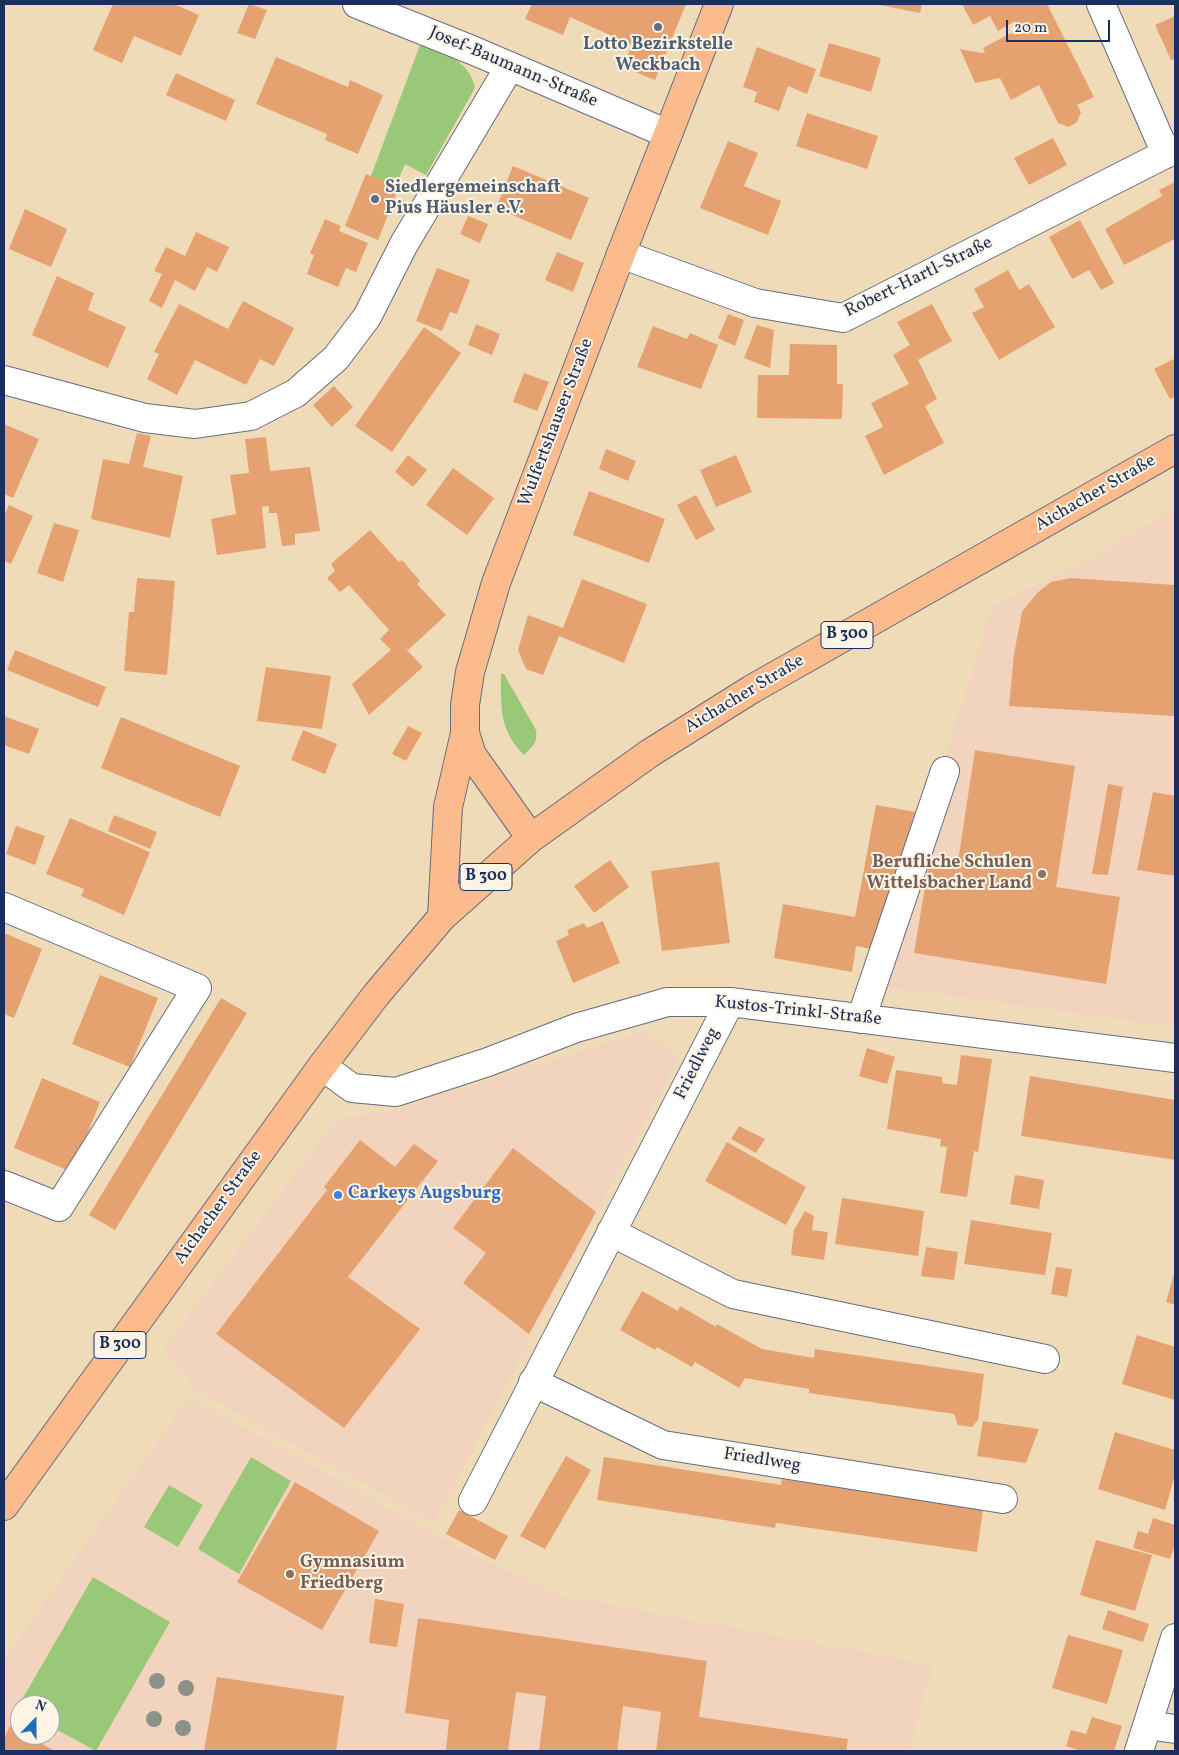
<!DOCTYPE html>
<html>
<head>
<meta charset="utf-8">
<style>
	body { margin:0 }
	#map { position:relative; width:1179px; height:1755px; overflow:hidden; background:#f0dbb9; font-family:Vollkorn,serif }
	canvas { display:block }
	.frame { position:absolute; inset:0; border:5px solid #1b2f5e; pointer-events:none }
	.north { position:absolute; left:10px; top:1695px; width:50px; height:50px; box-sizing:border-box; background:#fcf5e5; border:1px solid #a2a6af; border-radius:50%; rotate:22deg; font-size:14px; font-weight:700; line-height:20px; text-align:center; color:#1b2f5e }
	.north::after { content:''; display:block; margin:auto; width:18px; height:22px; background:#1f6fb2; clip-path:polygon(50% 0,100% 100%,50% 72%,0 100%) }
	.scale { position:absolute; left:1006px; top:20px; width:104px; height:22px; box-sizing:border-box; border:2px solid #1b2f5e; border-top:0; padding-left:6px; font-size:15px; line-height:18px; white-space:nowrap; color:#1b2f5e; -webkit-text-stroke:4px #fcf5e5; paint-order:stroke }
</style>
</head>
<body>
<div id="map">
<canvas width="1179" height="1755"></canvas>
<div class="frame"></div>
<div class="north">N</div>
<div class="scale">20 m</div>
</div>
<script>
const g = document.querySelector('canvas').getContext('2d');
g.lineJoin = 'round';
function fillPath(path, color) {
  g.fillStyle = color;
  g.fill(path, 'evenodd');
}
function strokePath(path, color, width, dash) {
  g.strokeStyle = color;
  g.lineWidth = width;
  g.lineCap = dash ? 'butt' : 'round';
  g.setLineDash(dash || []);
  g.stroke(path);
}
function drawText(font, color, halo, rows, align = 'center') {
  g.font = font + ' Vollkorn,serif';
  g.lineWidth = 4;
  g.setLineDash([]);
  g.textBaseline = 'middle';
  g.strokeStyle = halo;
  g.fillStyle = color;
  for (const [text, x, y, turn = 0] of rows) {
    g.save();
    g.translate(x, y);
    g.rotate((+turn || 0) * Math.PI / 180);
    g.textAlign = isNaN(turn) ? turn : align;
    if (halo) g.strokeText(text, 0, 0);
    g.fillText(text, 0, 0);
    g.restore();
  }
}
fillPath(new Path2D(`
	M1175 508V1027L874 985 992 606 1094 557Z
	M645 1031 678 1058 434 1523 196 1390 163 1349 337 1119 389 1111Z
	M189 1397 467 1552 563 1596 933 1665 911 1751H4V1660ZM20 1705H50V1735H20Z`), '#f2d4be');
fillPath(new Path2D(`
	M420 45C444 54 469 59 475 88L426 175 405 164 396 186 371 176Z
	M501 674H504L536 730C538 743 532 747 524 755 499 730 501 708 501 674Z
	M251 1457 291 1481 239 1574 198 1549Z
	M169 1485 203 1505 178 1547 144 1527Z
	M93 1577 170 1622 96 1751 50 1726V1705H20V1709L17 1708Z`), '#99c978');
fillPath(new Path2D(`
	M113 4H174L199 15 181 56 134 36 122 63 93 50Z
	M249 4 267 10 255 39 237 33Z
	M532 4H686L655 80 623 67 632 45 570 17 563 35 525 19Z
	M875 4H922L920 13Z
	M962 4H1047L1094 97 1077 105 1081 112 1077 122 1069 127 1058 123 1039 85 1011 100 1000 78 975 83 960 49 982 53 985 52 983 48 1011 33 1015 35 1021 31 1015 21 998 31 990 16 973 25Z
	M1175 16V59L1171 60 1155 25Z
	M829 43 881 58 871 92 819 76Z
	M757 47 816 69 807 94 788 86 779 111 754 102 757 92 743 87Z
	M276 57 348 87 350 80 383 95 358 154 325 140 327 134 256 104Z
	M176 73 235 100 226 121 166 95Z
	M807 113 878 136 867 169 796 146Z
	M1053 138 1067 165 1029 185 1014 158Z
	M728 141 758 153 744 186 781 201 768 235 700 208Z
	M513 166 589 198 571 240 496 208Z
	M366 174 399 187 378 240 345 226Z
	M1175 182V239L1124 265 1105 229 1162 196 1159 190Z
	M25 209 67 229 51 267 9 249Z
	M468 216 488 224 480 243 460 234Z
	M325 219 341 226 339 231 368 243 356 272 346 268 338 287 307 274 314 255 310 253Z
	M1080 220 1114 283 1101 290 1089 270 1072 279 1049 237Z
	M196 232 229 247 217 272 207 267 195 291 175 280 162 308 149 301 162 274 154 271 166 247 185 256Z
	M557 252 584 263 573 292 545 280Z
	M437 268 470 280 457 314 450 312 442 331 416 321Z
	M1008 270 1019 290 1029 284 1055 327 999 360 972 313 984 307 974 289Z
	M57 276 94 293 88 310 126 327 108 368 32 335Z
	M243 301 294 328 274 366 260 359 246 385 195 360 177 395 147 379 159 354 154 352 179 304 228 329Z
	M932 304 952 341 918 360 937 399 925 406 944 443 884 475 865 436 883 427 871 403 909 384 893 355 910 345 897 322Z
	M728 314 744 320 735 346 718 338Z
	M476 324 500 334 492 355 468 345Z
	M757 325 774 330 770 368 744 358Z
	M653 326 687 339 690 333 718 345 701 389 637 367Z
	M424 327 461 353 392 452 355 426Z
	M790 344 837 345V384H843L842 419 757 418 758 375H789Z
	M1173 359 1175 363V397L1170 399 1154 369Z
	M524 373 549 382 537 411 513 402Z
	M334 386 353 407 332 427 313 405Z
	M4 424 39 439 13 498 4 494Z
	M137 433 151 436 143 467 183 476 170 538 91 519 103 459 129 464Z
	M266 437 270 471 310 467 320 531 295 534V545L282 546 277 513H269V506L262 507 266 548 217 555 211 519 236 514 230 475 249 473 245 439Z
	M606 449 636 461 628 481 599 469Z
	M408 455 427 470 413 487 395 472Z
	M736 455 752 492 716 507 700 470Z
	M453 468 494 498 467 535 426 505Z
	M589 491 665 519 649 563 573 535Z
	M696 495 715 530 696 540 677 505Z
	M9 505 33 516 11 564 4 561V516Z
	M54 523 79 530 63 582 37 573Z
	M370 530 399 562 402 560 420 581 417 584 446 615 408 650 402 645 423 667 369 715 352 684 391 650 380 639 389 630 349 585 340 592 327 578 335 571 331 564Z
	M137 578 175 581 167 675 124 671 129 612H134Z
	M1071 578 1175 585V716L1009 706 1014 654 1022 612 1037 593 1051 582Z
	M582 579 647 604 624 663 559 636 543 675 526 669 518 650 528 615 563 628Z
	M15 650 106 687 98 707 7 670Z
	M266 667 331 676 322 729 257 721Z
	M4 716 39 729 29 754 4 745Z
	M121 717 240 766 220 817 101 768Z
	M408 726 422 733 406 761 392 754Z
	M303 730 337 744 325 774 291 760Z
	M975 750 1075 766 1056 887 1120 897 1106 984 914 953 929 863 957 868Z
	M1108 784 1123 787 1108 875 1092 874Z
	M1153 792 1175 796V876L1137 870Z
	M876 805 921 813 876 950 856 946 852 972 774 958 783 904 855 917Z
	M114 815 157 832 150 849 108 831Z
	M70 818 150 852 124 915 81 896 84 889 46 874Z
	M16 826 45 836 35 865 6 854Z
	M610 860 629 887 594 913 574 886Z
	M719 862 730 943 662 951 651 871Z
	M603 921 620 963 573 983 556 941 569 935 567 930 584 923 587 928Z
	M4 933 42 949 14 1018 4 1014Z
	M100 975 158 998 130 1067 72 1044Z
	M221 998 247 1013 115 1230 89 1215Z
	M867 1048 895 1057 887 1084 859 1076Z
	M961 1055 992 1059 978 1152 974 1151 967 1197 940 1193 947 1147 940 1146 941 1139 887 1129 896 1070 942 1077V1083L957 1085Z
	M1030 1076 1175 1100V1160L1021 1136Z
	M42 1078 100 1102 72 1172 14 1148Z
	M739 1126 765 1139 756 1153 731 1139Z
	M360 1140 395 1167 414 1144 438 1161 348 1277 420 1329 344 1428 216 1334 327 1190 324 1187Z
	M727 1142 806 1187 786 1225 705 1181Z
	M513 1148 596 1212 529 1334 463 1283 486 1253 453 1228Z
	M1015 1175 1044 1180 1039 1209 1010 1204Z
	M842 1198 924 1211 918 1256 835 1244Z
	M805 1211 814 1216 812 1230 828 1232 824 1260 791 1255 794 1230Z
	M971 1220 1052 1233 1045 1275 964 1264Z
	M926 1247 958 1252 954 1280 921 1276Z
	M1056 1267 1072 1269 1067 1297 1051 1294Z
	M1175 1271V1305L1166 1302Z
	M642 1291 678 1311 680 1306 716 1327 717 1324 762 1349 814 1358 815 1349 984 1374 978 1420 972 1427 958 1425 954 1414 809 1393V1389L745 1378 739 1388 695 1362 692 1367 657 1347 655 1350 620 1330Z
	M1137 1335 1175 1347V1400L1122 1384Z
	M983 1421 1039 1429 1026 1463 977 1456Z
	M1115 1432 1175 1450V1475L1165 1510 1098 1489Z
	M566 1456 591 1470 545 1549 520 1536Z
	M604 1457 781 1485 782 1479 983 1509 977 1552 776 1523 775 1528 597 1500Z
	M295 1482 379 1531 322 1630 237 1582Z
	M459 1510 508 1536 495 1560 446 1534Z
	M1153 1518 1175 1525V1545L1170 1559 1133 1548 1138 1531 1148 1534Z
	M1096 1540 1152 1555 1135 1611 1080 1595Z
	M375 1599 404 1604 397 1647 369 1643Z
	M1108 1610 1149 1624 1143 1642 1102 1629Z
	M418 1618 707 1661 699 1717 848 1739 846 1751H656L661 1712 623 1706 617 1751H539L546 1696 516 1692 508 1751H446L449 1720 405 1713Z
	M1068 1635 1123 1650 1107 1704 1052 1688Z
	M217 1677 344 1696 336 1751H204Z
	M1092 1717 1122 1726 1114 1751H1081L1066 1746 1071 1730 1086 1734Z
	M10 1726 20 1731V1735H26L55 1751H4V1738Z`), '#e6a170');
const minor = new Path2D(`
	M357 4 472 50 668 134
	M1101 4 1166 154
	M621 254 755 303 843 318 1175 149
	M4 380 145 418 195 424 251 416 296 393 336 358 367 317 404 244 510 66
	M4 907 197 988 59 1207 4 1185
	M861 1019 945 771
	M322 1066 352 1088 396 1092 488 1062 576 1028 650 1007 667 1002H730L1175 1058
	M611 1232 733 1294 1045 1359
	M533 1382 663 1445 1003 1499
	M473 1501 730 1002
	M1148 1725 1175 1729
	M1139 1751 1175 1638`);
const major = new Path2D(`
	M531 838 472 755 465 733V705L470 672 496 583 621 254 719 4
	M442 917 448 807 465 733
	M4 1506 322 1066 376 995 442 917 531 838 650 753 752 689 1175 449`);
strokePath(minor, '#666b7e', 30);
strokePath(major, '#666b7e', 30);
strokePath(minor, '#fff', 28);
strokePath(major, '#fbbb8c', 28);
g.fillStyle = '#8c928a';
for (const [x, y] of [
	[157,1681],
	[186,1688],
	[154,1719],
	[183,1728]
]) {
  g.beginPath();
  g.arc(x, y, 8, 0, 2 * Math.PI);
  g.fill();
}
for (const [x, y, r, color] of [
	[658,27,5,"#5c6f8a"],
	[375,199,5,"#5c6f8a"],
	[1042,874,5,"#8d6e63"],
	[338,1195,5,"#3f7fe0"],
	[290,1574,5,"#8d6e63"]
]) {
  const dot = new Path2D();
  dot.arc(x, y, r, 0, 2 * Math.PI);
  g.fillStyle = color;
  g.fill(dot);
  strokePath(dot, '#fcf5e5', 2);
}
for (const [x, y, w] of [
	[847,635,52],
	[486,877,52],
	[120,1345,52]
]) {
  const box = new Path2D();
  box.roundRect(x - w / 2, y - 13.5, w, 27, 4);
  g.fillStyle = '#fcf5e5';
  g.fill(box);
  strokePath(box, '#1b2f5e', 1);
}
drawText('bold 16px', '#1b2f5e', null, [
	["B 300",847,635],
	["B 300",486,877],
	["B 300",120,1345]
]);
drawText('bold 18px', '#4e5e75', '#fcf5e5', [
	["Lotto Bezirkstelle",658,46],
	["Weckbach",658,67],
	["Siedlergemeinschaft",385,189,"left"],
	["Pius Häusler e.V.",385,210,"left"]
]);
drawText('18px', '#1b2f5e', '#fcf5e5', [
	["Josef-Baumann-Straße",513,68,23],
	["Robert-Hartl-Straße",919,278,-26],
	["Wulfertshauser Straße",557,423,-69],
	["Aichacher Straße",1096,494,-30],
	["Aichacher Straße",745,695,-31],
	["Kustos-Trinkl-Straße",798,1012,6],
	["Friedlweg",698,1064,-63],
	["Aichacher Straße",219,1208,-54],
	["Friedlweg",762,1461,9]
]);
drawText('bold 18px', '#785e54', '#fcf5e5', [
	["Berufliche Schulen",1032,864],
	["Wittelsbacher Land",1032,885],
	["Gymnasium",300,1564,"left"],
	["Friedberg",300,1585,"left"]
], 'right');
drawText('bold 18px', '#366cbe', '#fcf5e5', [
	["Carkeys Augsburg",348,1195]
], 'left');
</script>
</body>
</html>
